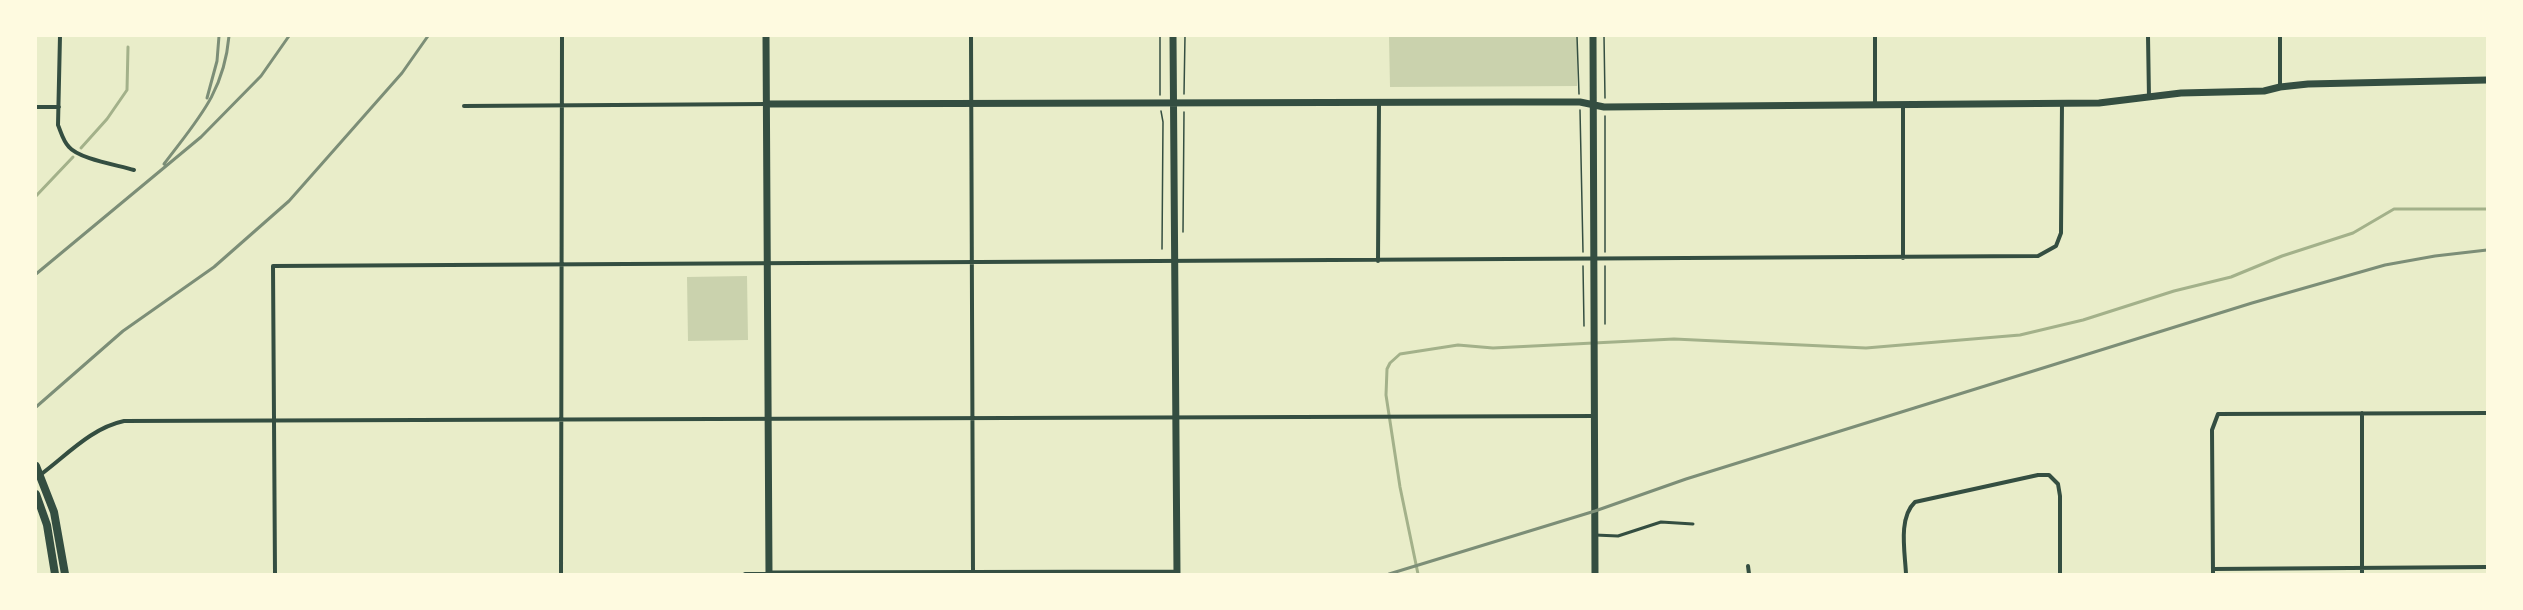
<!DOCTYPE html>
<html>
<head>
<meta charset="utf-8">
<style>
	body { margin:0 }
	#map { position:relative; width:2523px; height:610px; overflow:hidden; background:#e9edc9; font-family:Inter,sans-serif }
	canvas { display:block }
	.frame { position:absolute; inset:0; border:37px solid #fefae0; pointer-events:none }
</style>
</head>
<body>
<div id="map">
<canvas width="2523" height="610"></canvas>
<div class="frame"></div>
</div>
<script>
const g = document.querySelector('canvas').getContext('2d');
g.lineJoin = 'round';
function fillPath(path, color) {
  g.fillStyle = color;
  g.fill(path, 'evenodd');
}
function strokePath(path, color, width, dash) {
  g.strokeStyle = color;
  g.lineWidth = width;
  g.lineCap = dash ? 'butt' : 'round';
  g.setLineDash(dash || []);
  g.stroke(path);
}
fillPath(new Path2D(`
	M1389 36H1577V86L1390 87Z
	M747 276 748 340 688 341 687 277Z`), '#cad2ad');
strokePath(new Path2D(`
	M81 148 107 119 127 90 128 47
	M36 196 73 157
	M1418 574 1400 487 1386 395 1387 369 1390 363 1400 354 1458 345 1493 348 1674 339 1866 348 2020 335 2083 320 2174 291 2231 277 2282 256 2353 233 2394 209H2487`), '#a3b18a', 3);
strokePath(new Path2D(`
	M1577 36 1579 94
	M1604 36 1605 98
	M1184 94 1185 36
	M1160 95V36
	M1580 110 1583 252
	M1161 111 1163 122 1162 249
	M1183 232 1184 112
	M1605 252V116
	M1583 266 1584 326
	M1605 266V324`), '#344e41', 1.5);
strokePath(new Path2D(`
	M1595 535 1618 536 1661 522 1693 524`), '#344e41', 3);
strokePath(new Path2D(`
	M60 36 58 125C61 132 63 141 69 147 79 159 118 165 134 170
	M971 36 973 574
	M1875 36V105
	M2148 36 2149 98
	M2280 36V87
	M464 106 766 104
	M36 107H59
	M1903 258V105
	M1378 261 1379 102
	M2362 413V574
	M40 475C67 455 91 428 124 421L1595 416
	M1748 566 1749 574
	M2213 569 2487 567
	M275 574 273 266 2038 256 2056 246 2061 233 2062 103
	M561 574 562 36
	M745 574H769
	M1906 574C1905 552 1898 518 1915 502L2038 475H2049L2058 484 2060 496V574
	M2213 574 2212 430 2218 414 2487 413`), '#344e41', 4);
strokePath(new Path2D(`
	M766 36 769 574
	M1173 36 1177 574
	M1593 36 1595 574
	M766 104 1513 102H1580L1604 107 2099 103 2181 93 2264 91 2280 87 2308 84 2487 80
	M769 574 1177 573`), '#344e41', 7);
strokePath(new Path2D(`
	M36 466 54 512 65 574
	M36 494 47 525 55 574`), '#344e41', 8);
strokePath(new Path2D(`
	M207 98 217 61 219 36
	M164 164C197 120 224 93 229 36
	M36 274 201 137 261 76 289 36
	M36 407 123 331 214 267 289 201 402 73 428 36
	M1389 574 1595 511 1686 479 2252 303 2385 265 2435 256 2487 250`), '#7c8e77', 3);
</script>
</body>
</html>
